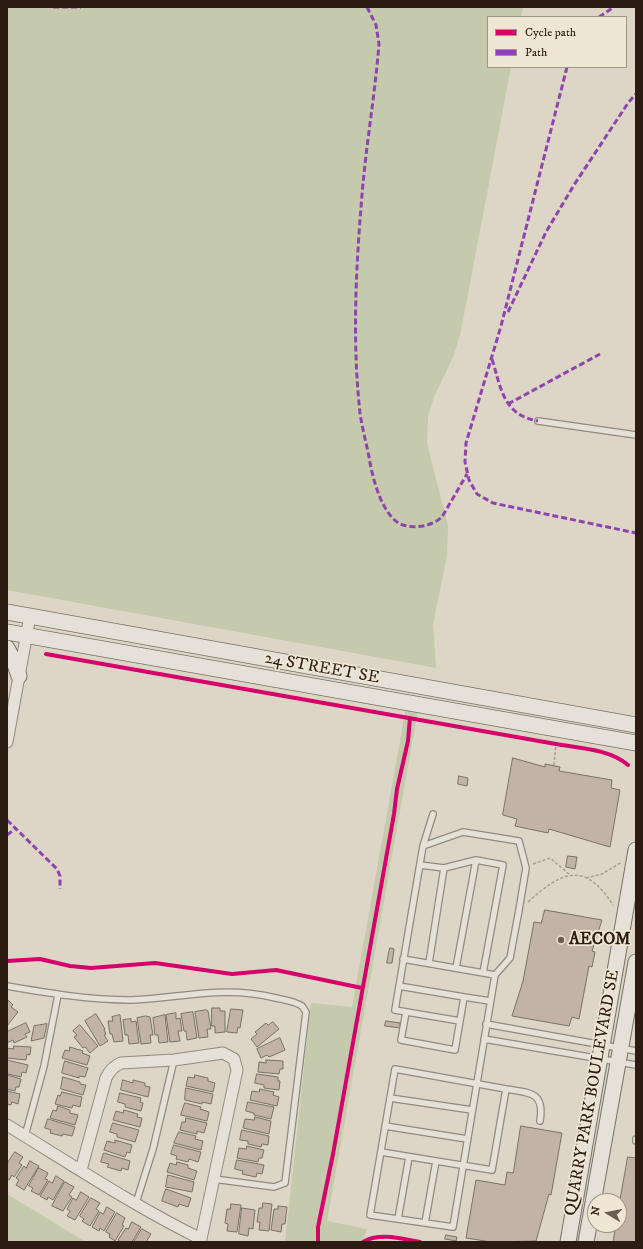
<!DOCTYPE html>
<html>
<head>
<meta charset="utf-8">
<style>
	body { margin:0 }
	#map { position:relative; width:643px; height:1249px; overflow:hidden; background:#ddd6c6; font-family:"IM FELL DW Pica",serif }
	canvas { display:block }
	.frame { position:absolute; inset:0; border:8px solid #2c1b13; pointer-events:none }
	.legend { position:absolute; left:487px; top:16px; width:140px; height:52px; box-sizing:border-box; background:#efe6d3; border:1px solid #a19586; margin:0; padding:5px 7px; list-style:none; font-size:12px; color:#2c1b13 }
	.legend li { display:flex; align-items:center; gap:8px; height:20px }
	.legend b { width:20px; border:1px solid #a19586 }
	.north { position:absolute; left:587px; top:1193px; width:40px; height:40px; box-sizing:border-box; background:#efe6d3; border:1px solid #a19586; border-radius:50%; rotate:280deg; font-size:11px; font-weight:700; line-height:16px; text-align:center; color:#2c1b13 }
	.north::after { content:''; display:block; margin:auto; width:14px; height:18px; background:#6a5c52; clip-path:polygon(50% 0,100% 100%,50% 72%,0 100%) }
</style>
</head>
<body>
<div id="map">
<canvas width="643" height="1249"></canvas>
<div class="frame"></div>
<ul class="legend">
<li><b style="height:5px;background:#d6006c"></b>Cycle path</li>
<li><b style="height:5px;background:#8e44ad"></b>Path</li>
</ul>
<div class="north">N</div>
</div>
<script>
const g = document.querySelector('canvas').getContext('2d');
g.lineJoin = 'round';
function fillPath(path, color) {
  g.fillStyle = color;
  g.fill(path, 'evenodd');
}
function strokePath(path, color, width, dash) {
  g.strokeStyle = color;
  g.lineWidth = width;
  g.lineCap = dash ? 'butt' : 'round';
  g.setLineDash(dash || []);
  g.stroke(path);
}
function drawText(font, color, halo, rows, align = 'center') {
  g.font = font + ' "IM FELL DW Pica",serif';
  g.lineWidth = 3.5;
  g.setLineDash([]);
  g.textBaseline = 'middle';
  g.strokeStyle = halo;
  g.fillStyle = color;
  for (const [text, x, y, turn = 0] of rows) {
    g.save();
    g.translate(x, y);
    g.rotate((+turn || 0) * Math.PI / 180);
    g.textAlign = isNaN(turn) ? turn : align;
    if (halo) g.strokeText(text, 0, 0);
    g.fillText(text, 0, 0);
    g.restore();
  }
}
fillPath(new Path2D(`
	M7 7H523L521 17H488V67H511L461 331 454 355 434 397 428 416 427 443 448 526 447 556 433 624 436 668 7 590Z
	M406 708 418 710 327 1221 367 1229 362 1242H285L311 1003 352 1007Z
	M7 1194 86 1242H7Z`), '#c4caab');
const building = new Path2D(`
	M513 758 545 767V764L560 767 559 771 612 780 611 788 620 790 610 847 549 829 548 833 515 826 517 819 503 815Z
	M459 776 468 778 467 786 458 784Z
	M568 856 577 857 575 869 566 867Z
	M545 910 602 920 592 951 595 952 592 967 589 966 579 1019 572 1017 569 1026 512 1016 523 981 534 922 541 923Z
	M390 948 394 949 392 963H387Z
	M8 1000 13 1005 11 1007 18 1012 7 1026Z
	M212 1008H220V1011H225V1032L215 1033V1026H212Z
	M231 1009 243 1010 240 1028 238 1027 237 1033 227 1032Z
	M206 1010 208 1011 211 1029H207L208 1037 199 1038 195 1012Z
	M193 1012 197 1038 187 1040 186 1031H184L181 1014Z
	M176 1013V1019L180 1018 182 1031H178L180 1041 170 1042 166 1015Z
	M96 1014 105 1029 104 1030 106 1034 104 1035 108 1041 100 1046 85 1021Z
	M120 1015 123 1041 114 1042 112 1034H110L108 1021H113L112 1017Z
	M165 1015 168 1042 159 1043 158 1035H155L153 1018Z
	M146 1016 150 1017 153 1035H150L151 1043 141 1044 137 1018Z
	M131 1019V1022L136 1021 139 1043 129 1044 128 1035H125L123 1020Z
	M386 1021 400 1023V1028L385 1026Z
	M273 1022 279 1029 257 1047 251 1039 257 1034 255 1032 266 1023 268 1025Z
	M26 1023 30 1032 25 1034 27 1037 14 1043 13 1040 7 1043V1032Z
	M47 1024 44 1038 31 1041 34 1026Z
	M80 1025 98 1046 90 1053 85 1047 83 1048 74 1037 77 1035 73 1031Z
	M280 1038 285 1050 269 1057 267 1055 261 1058 257 1049Z
	M14 1046 31 1047 30 1055 27 1054 26 1060 7 1058V1048L13 1049Z
	M70 1047 83 1051 82 1053 90 1056 87 1065 62 1058 65 1050 69 1051Z
	M7 1060 28 1065 26 1073 22 1072 21 1077 8 1074Z
	M266 1060 283 1061V1069H280L279 1074 258 1072 259 1062 266 1063Z
	M65 1061 88 1068 85 1077 79 1076V1078L62 1073Z
	M257 1074 278 1077V1081H280L279 1090 264 1088V1085L255 1083Z
	M7 1075 21 1079 19 1087H16L15 1091 7 1089Z
	M195 1075 208 1078V1081L215 1083 213 1092 186 1086 188 1077 194 1078Z
	M63 1077 80 1082V1084L86 1085 83 1095 61 1089Z
	M123 1080 133 1083V1080L145 1083V1086L150 1087 148 1097 121 1090Z
	M186 1088 213 1094 211 1104 202 1102V1104L185 1100Z
	M260 1089 274 1092 273 1095 279 1097 277 1106 250 1100 252 1091 259 1092Z
	M7 1091 20 1094 18 1104 12 1102 11 1105 7 1104Z
	M62 1092 82 1097 80 1107 73 1105 72 1108 55 1104 58 1095 60 1096Z
	M120 1093 141 1098 140 1102 143 1103 141 1111 125 1107V1104L118 1102Z
	M248 1102 274 1107 271 1119 254 1115V1113L246 1111Z
	M185 1103 201 1107 200 1109 209 1112 207 1121 181 1115Z
	M58 1106 70 1110V1113L78 1115 75 1125 50 1118 53 1110 56 1111Z
	M124 1110 138 1114 137 1117 142 1118 140 1127 113 1120 116 1111 123 1113Z
	M255 1117 271 1121 269 1134 243 1128 245 1119 254 1120Z
	M186 1118 207 1123 204 1133 197 1131V1134L180 1130 182 1122H185Z
	M48 1119 75 1127 72 1136 63 1134 62 1136 50 1133 51 1130 45 1128Z
	M113 1123 139 1130 135 1142 117 1137V1134L110 1132Z
	M521 1126 562 1133 551 1195 549 1194 536 1241 491 1242 466 1238 476 1180 505 1185 507 1172 513 1173Z
	M242 1130 269 1136 268 1145 262 1144 261 1147 248 1144V1141L240 1140Z
	M179 1132 196 1136 195 1139 203 1141 201 1150 174 1143Z
	M115 1140 132 1145 130 1153 127 1152 125 1157 104 1150 107 1141 115 1143Z
	M174 1145 201 1152 198 1162 189 1159 188 1162 176 1159 177 1156 171 1154Z
	M247 1146 264 1150 262 1158H259L258 1162 237 1158 239 1148 246 1149Z
	M15 1152 23 1157 19 1163 22 1165 14 1177 12 1175 9 1180 7 1179V1164Z
	M104 1153 130 1161 128 1170 122 1168 121 1171 107 1167 109 1164 101 1162Z
	M628 1157 636 1158V1242H613L616 1225H619V1206Z
	M237 1160 264 1165 262 1174 257 1173 256 1177 242 1174 243 1171 235 1169Z
	M30 1161 39 1166 24 1190 16 1185 19 1180 16 1178 24 1166 26 1168Z
	M177 1162 188 1165V1168L197 1171 194 1180 167 1172 170 1163 176 1165Z
	M39 1168 48 1173 45 1179 48 1180 39 1195 31 1191 33 1188 29 1186Z
	M168 1175 194 1182 192 1192 166 1187Z
	M56 1176 64 1181 53 1200 48 1197 47 1200 40 1196 49 1181 52 1183Z
	M65 1182 74 1187 69 1195 72 1197 63 1211 52 1206Z
	M166 1189 191 1198 188 1207 179 1204 178 1207 162 1201Z
	M81 1192 89 1197 75 1220 67 1216 70 1211 67 1209 73 1198 76 1200Z
	M91 1198 100 1203 96 1209 99 1211 90 1226 82 1221 84 1219 80 1216Z
	M263 1203 272 1204 269 1231 259 1230 260 1222H257L259 1208H262Z
	M231 1204 241 1205 237 1232 227 1231 228 1224 225 1223 227 1209H230Z
	M278 1206 287 1207 285 1224H282L281 1232 271 1230 274 1209H278Z
	M107 1207 115 1212 104 1231 100 1228 99 1231 92 1227 100 1212 103 1214Z
	M242 1208 255 1210 253 1229 249 1228 248 1236 239 1234Z
	M117 1213 125 1218 122 1225 124 1226 115 1241 109 1237 110 1234 106 1232Z
	M132 1222 141 1227 132 1242H121L118 1240 126 1228 128 1229Z
	M142 1229 151 1234 146 1242H134Z
	M446 1235 457 1237 456 1241 445 1239Z`);
fillPath(building, '#c2b3a6');
strokePath(building, '#777168', 1);
const lane = new Path2D(`
	M538 421 636 435
	M423 846 433 814
	M476 860 503 865 483 973
	M420 865 444 868 429 963
	M444 868 476 860 456 968
	M403 959 495 975
	M7 986C48 993 89 1000 131 1000 183 998 223 985 276 998 285 1000 294 1001 302 1006L306 1012 285 1183 274 1187 214 1179
	M399 986 464 997
	M406 1012 401 1040 455 1050 460 1021
	M486 1024 636 1051
	M484 1039 636 1065
	M506 1089C529 1093 545 1091 540 1121
	M390 1098 472 1110
	M385 1126 467 1139
	M25 1136 44 1066 58 995
	M636 1139V1141
	M381 1152 436 1161 425 1223
	M436 1161 492 1170 506 1089 395 1069 370 1215 453 1227 495 975 510 958 519 910 526 868 519 841 463 832 423 846 395 1010 460 1021 464 997 490 1001
	M136 1203 153 1149 174 1060
	M398 1219 409 1157`);
const street = new Path2D(`
	M7 742 30 616
	M7 1125C71 1164 134 1206 201 1239L237 1070 234 1059 223 1053 174 1060 121 1063C113 1067 110 1070 106 1078L81 1170`);
const secondary = new Path2D(`
	M7 612 636 725
	M7 632 636 743
	M7 648 13 659 19 676
	M568 1242 636 850
	M586 1242 636 962`);
strokePath(lane, '#908a80', 8);
strokePath(street, '#908a80', 13);
strokePath(secondary, '#777168', 17);
strokePath(new Path2D(`
	M554 765 556 744
	M533 864 550 858 570 875
	M586 878 602 874 622 862
	M528 902C562 871 585 861 613 905`), '#a29e97', 1.5, [3, 2]);
strokePath(lane, '#e5e1d9', 5.5);
strokePath(street, '#e5e1d9', 11);
strokePath(secondary, '#e5e1d9', 15);
strokePath(new Path2D(`
	M53 7H81
	M367 7 376 25 379 44C375 95 366 145 362 195 356 266 352 341 360 413 362 427 366 442 369 457 372 476 382 518 403 525 416 529 432 526 442 517L467 474
	M599 17 614 7
	M567 67 501 326 466 443 465 462 469 480 477 494 493 503 636 533
	M508 312 546 232 574 185 628 103 636 94
	M492 359C501 388 503 415 538 421
	M508 404 600 354
	M7 820 57 869 60 876V889
	M7 835 15 829`), '#8e44ad', 3, [6, 3]);
strokePath(new Path2D(`
	M46 654 556 744C579 748 610 749 628 765
	M7 961 40 959 70 966 91 968 155 963 232 974 276 970 362 988
	M318 1242V1227L333 1154 394 814 397 789 408 741 410 718
	M363 1242C380 1232 402 1239 420 1242`), '#d6006c', 4);
for (const [x, y, r, color] of [
	[561,940,4,"#6a5c52"]
]) {
  const dot = new Path2D();
  dot.arc(x, y, r, 0, 2 * Math.PI);
  g.fillStyle = color;
  g.fill(dot);
  strokePath(dot, '#efe6d3', 1.5);
}
drawText('17px', '#2c1b13', '#efe6d3', [
	["24 STREET SE",322,669,10],
	["QUARRY PARK BOULEVARD SE",593,1093,-80]
]);
drawText('bold 17px', '#2c1b13', '#efe6d3', [
	["AECOM",569,940]
], 'left');
</script>
</body>
</html>
